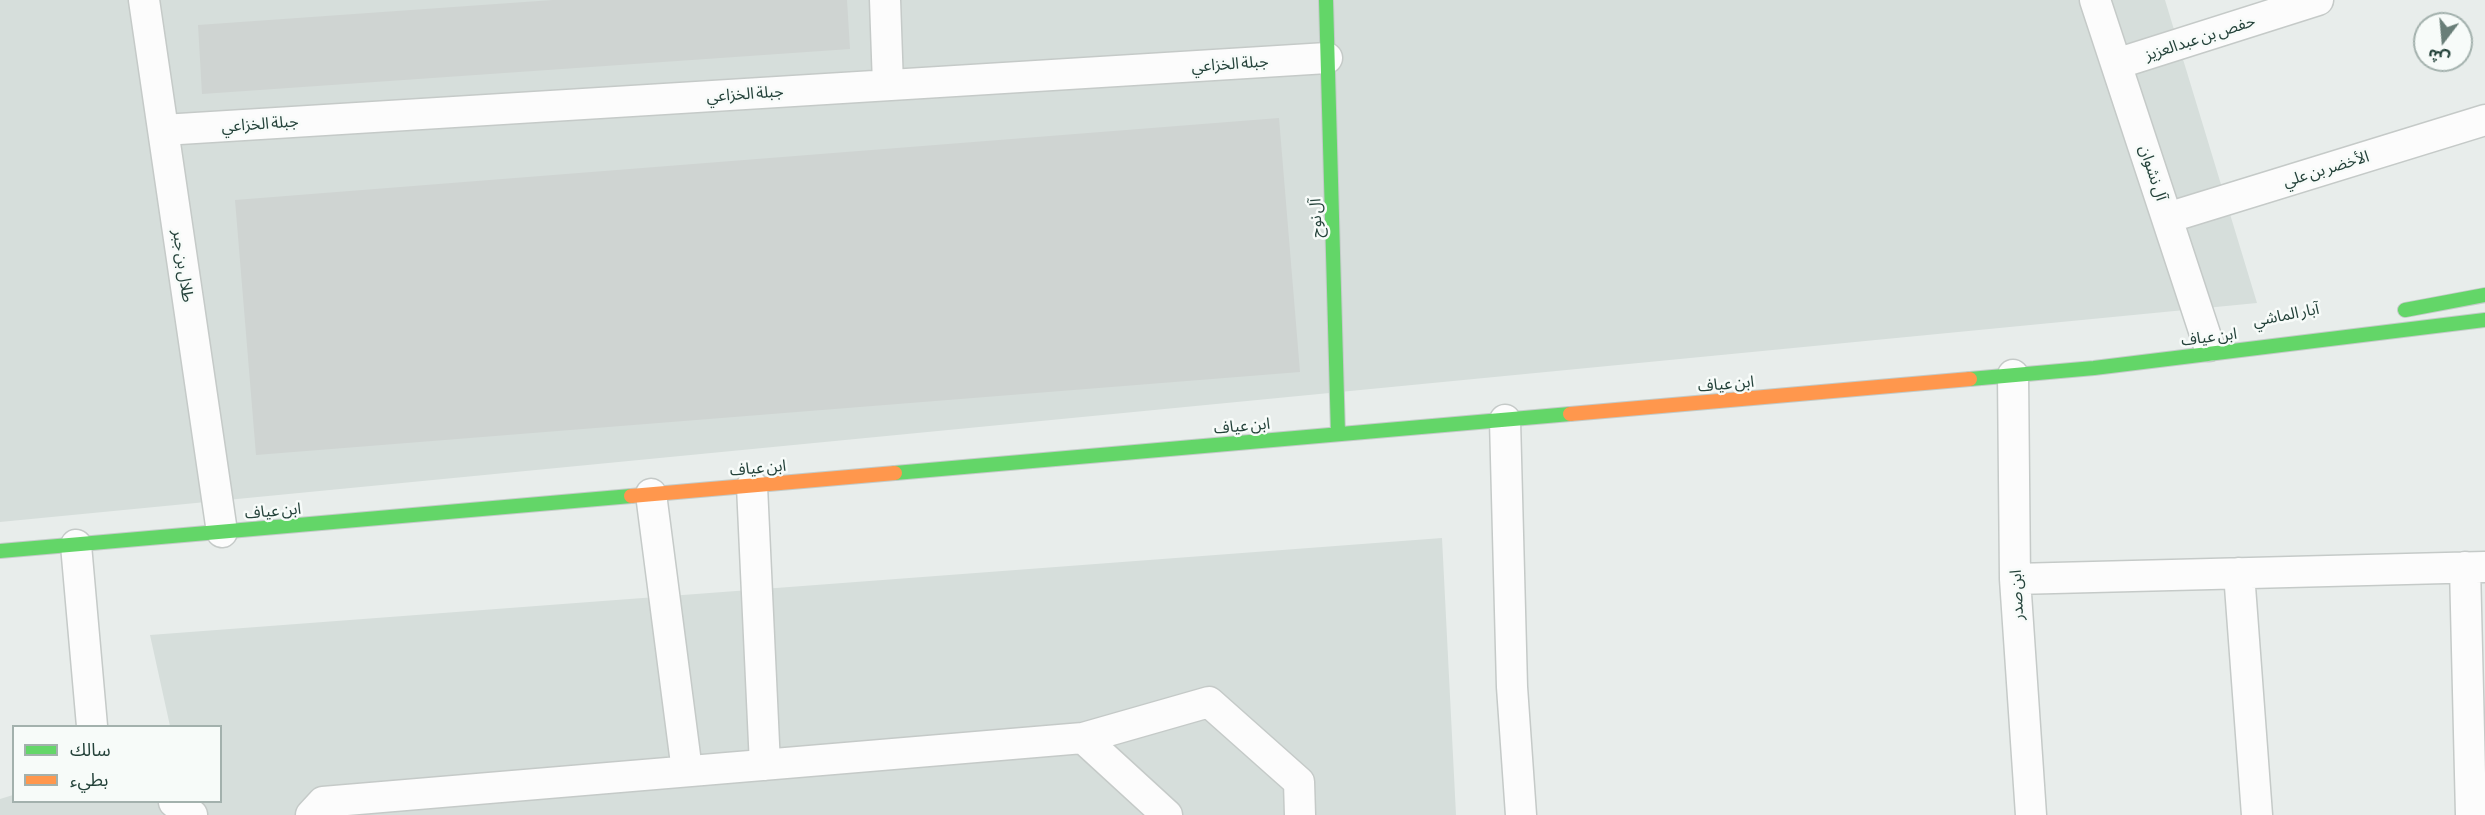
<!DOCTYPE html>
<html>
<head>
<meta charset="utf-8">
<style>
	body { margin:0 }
	#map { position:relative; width:2485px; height:815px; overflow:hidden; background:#e8edeb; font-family:"Asap Condensed","Noto Sans Arabic",sans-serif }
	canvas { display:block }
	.legend { position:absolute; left:12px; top:725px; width:210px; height:78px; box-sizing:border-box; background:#f7fbf9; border:2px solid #a3b1ad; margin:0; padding:8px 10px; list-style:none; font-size:18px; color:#24423a }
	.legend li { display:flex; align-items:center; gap:12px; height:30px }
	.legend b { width:30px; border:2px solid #a3b1ad }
	.north { position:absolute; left:2413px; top:12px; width:60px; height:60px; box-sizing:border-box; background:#f7fbf9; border:2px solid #a3b1ad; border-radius:50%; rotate:196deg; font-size:16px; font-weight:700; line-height:24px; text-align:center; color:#24423a }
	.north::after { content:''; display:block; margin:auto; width:21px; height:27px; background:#697e78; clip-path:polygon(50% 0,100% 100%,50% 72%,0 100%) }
</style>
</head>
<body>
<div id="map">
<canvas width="2485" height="815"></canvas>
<ul class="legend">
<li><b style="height:8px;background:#63d668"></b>سالك</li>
<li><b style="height:8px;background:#ff974d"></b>بطيء</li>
</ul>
<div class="north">ش</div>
</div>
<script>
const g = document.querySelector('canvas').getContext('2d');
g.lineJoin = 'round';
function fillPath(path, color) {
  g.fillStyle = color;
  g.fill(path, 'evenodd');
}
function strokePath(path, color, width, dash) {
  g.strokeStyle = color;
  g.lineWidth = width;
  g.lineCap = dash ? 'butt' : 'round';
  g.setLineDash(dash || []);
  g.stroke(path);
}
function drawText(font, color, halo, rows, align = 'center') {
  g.font = font + ' "Asap Condensed","Noto Sans Arabic",sans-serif';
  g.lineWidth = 5;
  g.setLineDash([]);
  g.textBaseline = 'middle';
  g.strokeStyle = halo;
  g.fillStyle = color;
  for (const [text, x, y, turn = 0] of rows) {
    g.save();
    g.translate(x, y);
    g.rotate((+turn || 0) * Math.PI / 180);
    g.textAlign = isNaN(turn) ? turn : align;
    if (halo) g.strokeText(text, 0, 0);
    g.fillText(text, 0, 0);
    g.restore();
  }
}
fillPath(new Path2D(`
	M0 0H2165L2257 303 0 522Z
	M1442 538 1456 815H0V799L13 795 14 802H220V726H170L150 635Z`), '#d6dedb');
fillPath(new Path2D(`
	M553 0H847L850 49 202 94 198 25Z
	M1279 118 1300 372 256 455 235 200Z`), '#cfd4d2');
const street = new Path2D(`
	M144 0 222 532
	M885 0 888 85
	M2095 0 2209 346
	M2116 64 2318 0
	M163 130 1327 58
	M2167 218 2485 120
	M2013 375 2015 579 2031 815
	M1505 420 1512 687 1521 815
	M752 486 765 765
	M651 494 687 771
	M76 545 92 726
	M2465 567 2471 815
	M2239 573 2257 815
	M2015 579 2485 567
	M1083 738 1209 702 1299 782 1300 815
	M174 802 192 815
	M311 815 323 802 1083 738 1167 815`);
const fast = new Path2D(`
	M1326 0 1338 434
	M2405 310 2485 295
	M1970 379 2094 368 2485 320
	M895 473 1570 414
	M0 551 631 496`);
const slow = new Path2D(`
	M1570 414 1970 379
	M631 496 895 473`);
strokePath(street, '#c5cac8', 33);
strokePath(fast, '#c3cbc8', 16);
strokePath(slow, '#c3cbc8', 16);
strokePath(street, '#fcfcfc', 30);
strokePath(fast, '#63d668', 14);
strokePath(slow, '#ff974d', 14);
drawText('16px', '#24423a', '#f7fbf9', [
	["حفص بن عبدالعزيز",2200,38,-18],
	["جبلة الخزاعي",1230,64,-4],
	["جبلة الخزاعي",745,94,-4],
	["جبلة الخزاعي",260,124,-4],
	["الأخضر بن علي",2326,169,-17],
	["آل نشوان",2153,173,72],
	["آل نوح",1316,218,-92],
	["طلال بن جبر",183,266,82],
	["آبار الماشي",2286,315,-11],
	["ابن عياف",2209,337,-7],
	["ابن عياف",1726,384,-5],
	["ابن عياف",1242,426,-5],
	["ابن عياف",758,468,-5],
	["ابن عياف",273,511,-5],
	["ابن صدر",2017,595,-93]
]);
</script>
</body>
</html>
